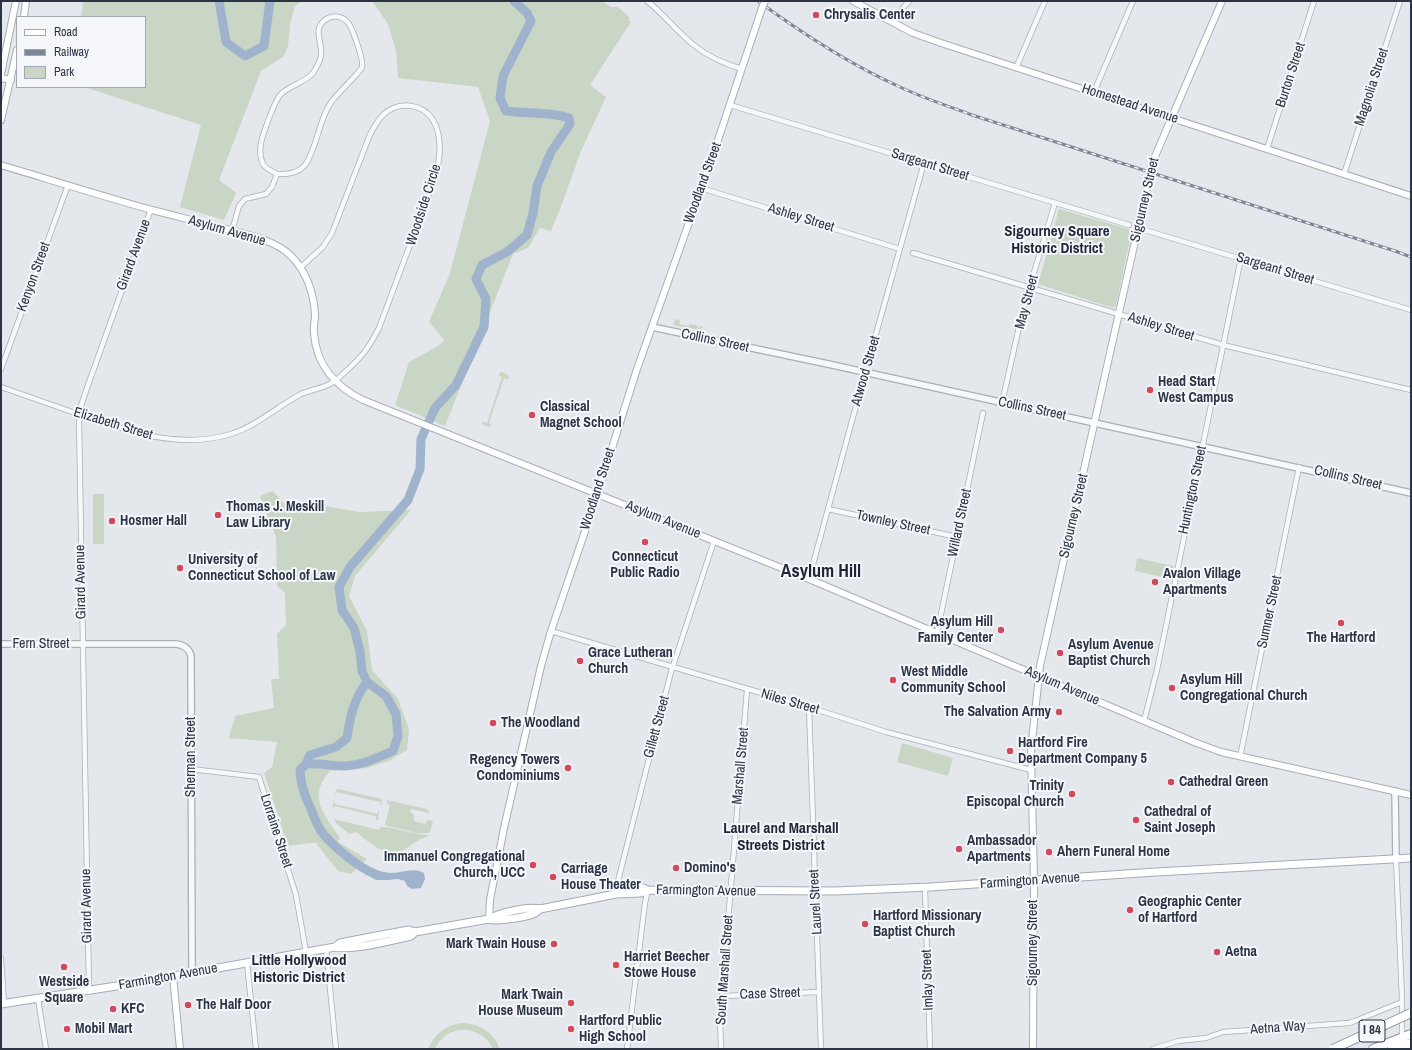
<!DOCTYPE html>
<html>
<head>
<meta charset="utf-8">
<style>
	body { margin:0 }
	#map { position:relative; width:1412px; height:1050px; overflow:hidden; background:#e4e7ec; font-family:"Archivo Narrow",sans-serif }
	canvas { display:block }
	.frame { position:absolute; inset:0; border:2px solid #2b3445; pointer-events:none }
	.legend { position:absolute; left:16px; top:16px; width:130px; height:72px; box-sizing:border-box; background:#f4f6f9; border:1px solid #a4a8b1; margin:0; padding:5px 7px; list-style:none; font-size:12px; color:#2b3445 }
	.legend li { display:flex; align-items:center; gap:8px; height:20px }
	.legend b { width:20px; border:1px solid #a4a8b1 }
</style>
</head>
<body>
<div id="map">
<canvas width="1412" height="1050"></canvas>
<div class="frame"></div>
<ul class="legend">
<li><b style="height:5px;background:#fff"></b>Road</li>
<li><b style="height:5px;background:#7d8696"></b>Railway</li>
<li><b style="height:11px;background:#c9d6c5"></b>Park</li>
</ul>
</div>
<script>
const g = document.querySelector('canvas').getContext('2d');
g.lineJoin = 'round';
function fillPath(path, color) {
  g.fillStyle = color;
  g.fill(path, 'evenodd');
}
function strokePath(path, color, width, dash) {
  g.strokeStyle = color;
  g.lineWidth = width;
  g.lineCap = dash ? 'butt' : 'round';
  g.setLineDash(dash || []);
  g.stroke(path);
}
function drawText(font, color, halo, rows, align = 'center') {
  g.font = font + ' "Archivo Narrow",sans-serif';
  g.lineWidth = 4;
  g.setLineDash([]);
  g.textBaseline = 'middle';
  g.strokeStyle = halo;
  g.fillStyle = color;
  for (const [text, x, y, turn = 0] of rows) {
    g.save();
    g.translate(x, y);
    g.rotate((+turn || 0) * Math.PI / 180);
    g.textAlign = isNaN(turn) ? turn : align;
    if (halo) g.strokeText(text, 0, 0);
    g.fillText(text, 0, 0);
    g.restore();
  }
}
fillPath(new Path2D(`
	M83 1H303L295 6 290 24 288 46 284 56 261 71 219 180 236 193 224 220 180 207 201 125 84 87H145V17H81Z
	M372 1H602L611 7H618L630 18 628 20 631 22 590 85 606 97 581 151 560 209 551 231 540 228 528 248 513 254 445 426 395 405 409 362 438 346 444 340 429 322 450 273 490 121 478 87 398 78 396 51 388 24Z
	M1059 209 1132 230 1116 305 1113 308 1038 284Z
	M676 319 680 320 679 324 689 326 690 324 696 325 699 328 701 326H703L702 330 673 325Z
	M502 372 508 375 509 378 508 379 504 378 489 423 492 425 490 427 483 425 482 423 483 422 487 423 502 377 499 376V374Z
	M273 491 283 503 302 506H324L360 512 411 510 355 576 349 596 367 631 372 670 398 699 409 729 407 750 389 761 367 768 330 771C307 797 324 814 340 838L338 842 367 859 351 874 338 871 316 843H310L288 846 264 773 272 767 277 742 229 738 235 716 274 708 271 679H279L277 634 286 625 285 593 277 586 276 537 260 496Z
	M93 494H104V544H93Z
	M1137 558 1174 566 1171 579 1135 571Z
	M902 743 953 758 948 776 897 762Z
	M338 789 382 799 381 805H380V802L337 792 335 795 336 790Z
	M334 800 335 804 377 814 379 810 378 820H376V816L334 806 332 809Z
	M387 800 427 809 430 813 411 809 410 812 414 815V821L425 824 427 820 433 821 430 832 428 833H416L385 825 390 805 387 803Z
	M334 819 379 830 380 827C396 827 411 834 427 835L429 836C420 838 414 843 407 848 387 861 371 843 356 832L349 834 336 823Z
	M462 1023C479 1024 494 1032 500 1049H493C480 1024 447 1023 435 1049H428C434 1034 446 1025 462 1023Z`), '#c9d6c5');
fillPath(new Path2D(`
	M367 866C375 870 384 873 392 873 403 873 414 867 424 873L425 879 421 888 412 889 407 886 405 881 398 879 388 880H376L362 871Z`), '#9fb4cc');
strokePath(new Path2D(`
	M219 1 226 42 245 56 264 46 270 1
	M306 764 310 755 336 747 347 738C350 716 354 699 367 682
	M375 874C358 867 332 846 321 831 315 822 312 810 307 800 303 790 300 781 300 770L306 764C319 763 331 766 344 766 362 765 377 758 393 751L398 736 396 714 386 696 367 682 362 671 360 651 354 628 342 610 339 587 350 567 408 500 420 469 421 439 435 408 456 385 484 327 486 299 476 279 482 265 507 252 527 235 533 213 537 186 551 152 570 124 569 118C549 111 527 114 506 111L500 98 503 76 531 21 527 13 514 1`), '#9fb4cc', 9);
const minor = new Path2D(`
	M647 1C664 14 677 32 695 46 709 57 725 64 742 69
	M891 22 909 1
	M1016 68 1045 1
	M1094 92 1133 1
	M730 105 1129 225
	M1267 149 1314 1
	M1344 174 1400 1
	M701 188 900 249
	M1138 228 1411 310
	M232 231 239 206 245 199 266 194 272 187 277 174C288 174 297 174 305 165 316 151 319 120 330 104 336 94 360 73 362 67 364 61 353 30 349 24 347 21 343 18 339 17 334 16 329 17 325 20 312 30 323 43 321 56 320 62 316 68 313 73 305 83 289 85 280 95 274 103 263 133 261 143 260 149 260 158 263 164 265 168 273 172 277 174
	M913 253 1223 345 1411 390
	M1 369 68 185
	M1 387C27 396 52 405 78 414 127 431 178 450 231 434 256 426 276 408 299 395 309 390 320 389 330 384 335 381 340 377 344 373 362 357 368 349 379 328L435 178C440 160 443 137 433 120 422 103 399 101 384 114 377 120 373 129 369 137L332 233 323 247 301 267
	M1002 403 1023 309 1055 203
	M828 509 957 537
	M809 579 865 373 924 163
	M551 631 809 707 886 732 1031 770
	M937 633 983 413
	M809 707 821 1049
	M1144 721 1157 670 1241 258
	M1240 757 1299 467
	M191 769 259 777 296 895 306 952
	M1396 859 1402 998V1036
	M925 888 930 1049
	M616 894 617 885 671 672 714 541
	M326 948 336 1049
	M1 959 4 1003
	M247 963 256 1049
	M89 991 79 419 80 409 87 388 151 209
	M722 996 819 992
	M38 999 46 1049
	M627 1049 645 903 648 890
	M721 1049 720 1018 722 996 747 690
	M1153 1049 1178 1041 1206 1038 1223 1032 1349 1023 1355 1021 1402 1002`);
const tertiary = new Path2D(`
	M652 327 828 364 1411 493
	M1 644H176C184 645 189 648 191 656L192 973
	M1395 791 1396 859`);
const secondary = new Path2D(`
	M853 1 913 33 941 43 1411 196
	M24 17 26 1
	M1 74 16 1
	M1 78 11 80
	M1 120 17 50
	M1153 161 1222 1
	M1 165C51 180 102 196 152 210 177 216 201 223 226 229 247 235 273 239 290 255 306 270 314 293 315 315 315 321 313 327 314 333 316 365 336 387 363 400L809 579 1194 742 1221 752 1411 795
	M489 919 490 900 504 828 541 666 551 631 595 502 637 369 713 155 762 8
	M173 976 180 1049
	M1033 1049 1034 881 1031 750 1040 666 1148 183`);
const primary = new Path2D(`
	M616 894C623 887 640 885 648 890
	M489 919C496 922 528 917 535 913 537 912 539 910 540 909
	M335 947 340 943 376 936 409 930 415 932 489 919C498 913 529 906 540 909L616 894 641 893 648 890 835 891 930 887 1156 872 1411 858
	M1 1004 129 984 335 947C350 951 393 940 411 936L415 932`);
const motorway = new Path2D(`
	M1373 1049 1411 1034
	M1392 1049 1411 1043`);
strokePath(minor, '#a9aeb7', 6);
strokePath(tertiary, '#a9aeb7', 8);
strokePath(secondary, '#a9aeb7', 8);
strokePath(primary, '#a3abb8', 9);
strokePath(motorway, '#8b94a3', 10);
strokePath(minor, '#f7f8fa', 4.5);
strokePath(tertiary, '#f7f8fa', 5.5);
strokePath(secondary, '#fff', 6);
strokePath(primary, '#fff', 7);
strokePath(motorway, '#fff', 8);
const rail = new Path2D(`
	M758 1C803 34 849 64 900 87 923 98 948 106 972 115L1395 251 1411 257`);
strokePath(rail, '#7d8696', 3);
strokePath(rail, '#f4f6f9', 1.5, [4.5]);
const secondaryBridge = new Path2D(`
	M762 8 765 1
	M1148 183 1153 161`);
const motorwayBridge = new Path2D(`
	M1333 1049 1411 1013`);
strokePath(secondaryBridge, '#a9aeb7', 8, []);
strokePath(motorwayBridge, '#8b94a3', 10, []);
strokePath(secondaryBridge, '#fff', 6);
strokePath(motorwayBridge, '#fff', 8);
for (const [x, y, r, color] of [
	[816,15,4,"#d1495b"],
	[1150,390,4,"#d1495b"],
	[532,415,4,"#d1495b"],
	[218,515,4,"#d1495b"],
	[112,521,4,"#d1495b"],
	[645,542,4,"#d1495b"],
	[180,568,4,"#d1495b"],
	[1155,582,4,"#d1495b"],
	[1341,623,4,"#d1495b"],
	[1001,630,4,"#d1495b"],
	[1060,653,4,"#d1495b"],
	[580,661,4,"#d1495b"],
	[893,680,4,"#d1495b"],
	[1172,688,4,"#d1495b"],
	[1059,712,4,"#d1495b"],
	[493,723,4,"#d1495b"],
	[1010,751,4,"#d1495b"],
	[568,768,4,"#d1495b"],
	[1171,782,4,"#d1495b"],
	[1072,794,4,"#d1495b"],
	[1136,820,4,"#d1495b"],
	[959,849,4,"#d1495b"],
	[1049,852,4,"#d1495b"],
	[533,865,4,"#d1495b"],
	[676,868,4,"#d1495b"],
	[553,877,4,"#d1495b"],
	[1130,910,4,"#d1495b"],
	[865,924,4,"#d1495b"],
	[554,944,4,"#d1495b"],
	[1217,952,4,"#d1495b"],
	[616,965,4,"#d1495b"],
	[64,967,4,"#d1495b"],
	[571,1003,4,"#d1495b"],
	[188,1005,4,"#d1495b"],
	[113,1009,4,"#d1495b"],
	[67,1029,4,"#d1495b"],
	[571,1029,4,"#d1495b"]
]) {
  const dot = new Path2D();
  dot.arc(x, y, r, 0, 2 * Math.PI);
  g.fillStyle = color;
  g.fill(dot);
  strokePath(dot, '#f4f6f9', 1.5);
}
for (const [x, y, w] of [
	[1372,1031,26]
]) {
  const box = new Path2D();
  box.roundRect(x - w / 2, y - 11, w, 22, 3);
  g.fillStyle = '#f4f6f9';
  g.fill(box);
  strokePath(box, '#2b3445', 1);
}
drawText('bold 13px', '#2b3445', null, [
	["I 84",1372,1031]
]);
drawText('bold 14px', '#2b3445', '#f4f6f9', [
	["Chrysalis Center",824,15],
	["Head Start",1158,382],
	["West Campus",1158,398],
	["Classical",540,407],
	["Magnet School",540,423],
	["Thomas J. Meskill",226,507],
	["Law Library",226,523],
	["Hosmer Hall",120,521],
	["Connecticut",645,557,"center"],
	["Public Radio",645,573,"center"],
	["University of",188,560],
	["Connecticut School of Law",188,576],
	["Avalon Village",1163,574],
	["Apartments",1163,590],
	["Asylum Hill",993,622,"right"],
	["Family Center",993,638,"right"],
	["The Hartford",1341,638,"center"],
	["Asylum Avenue",1068,645],
	["Baptist Church",1068,661],
	["Grace Lutheran",588,653],
	["Church",588,669],
	["West Middle",901,672],
	["Community School",901,688],
	["Asylum Hill",1180,680],
	["Congregational Church",1180,696],
	["The Salvation Army",1051,712,"right"],
	["The Woodland",501,723],
	["Hartford Fire",1018,743],
	["Department Company 5",1018,759],
	["Regency Towers",560,760,"right"],
	["Condominiums",560,776,"right"],
	["Cathedral Green",1179,782],
	["Trinity",1064,786,"right"],
	["Episcopal Church",1064,802,"right"],
	["Cathedral of",1144,812],
	["Saint Joseph",1144,828],
	["Ambassador",967,841],
	["Apartments",967,857],
	["Ahern Funeral Home",1057,852],
	["Immanuel Congregational",525,857,"right"],
	["Church, UCC",525,873,"right"],
	["Domino's",684,868],
	["Carriage",561,869],
	["House Theater",561,885],
	["Geographic Center",1138,902],
	["of Hartford",1138,918],
	["Hartford Missionary",873,916],
	["Baptist Church",873,932],
	["Mark Twain House",546,944,"right"],
	["Aetna",1225,952],
	["Harriet Beecher",624,957],
	["Stowe House",624,973],
	["Westside",64,982,"center"],
	["Square",64,998,"center"],
	["Mark Twain",563,995,"right"],
	["House Museum",563,1011,"right"],
	["The Half Door",196,1005],
	["KFC",121,1009],
	["Hartford Public",579,1021],
	["High School",579,1037],
	["Mobil Mart",75,1029]
], 'left');
drawText('14px', '#2b3445', '#f4f6f9', [
	["Burton Street",1291,75,-72],
	["Magnolia Street",1372,87,-72],
	["Homestead Avenue",1130,104,18],
	["Sargeant Street",930,165,17],
	["Woodland Street",703,183,-70],
	["Sigourney Street",1145,200,-77],
	["Woodside Circle",424,205,-72],
	["Ashley Street",801,218,17],
	["Asylum Avenue",227,231,16],
	["Girard Avenue",134,255,-70],
	["Sargeant Street",1275,269,17],
	["Kenyon Street",34,277,-70],
	["May Street",1027,302,-75],
	["Ashley Street",1161,327,17],
	["Collins Street",715,341,12],
	["Atwood Street",866,371,-74],
	["Collins Street",1032,409,12],
	["Elizabeth Street",113,424,17],
	["Collins Street",1348,478,13],
	["Woodland Street",598,489,-72],
	["Huntington Street",1193,490,-78],
	["Sigourney Street",1074,516,-77],
	["Asylum Avenue",663,520,22],
	["Townley Street",893,523,12],
	["Willard Street",960,523,-78],
	["Girard Avenue",81,582,-91],
	["Sumner Street",1270,612,-78],
	["Fern Street",41,644],
	["Asylum Avenue",1062,686,23],
	["Niles Street",790,702,16],
	["Gillett Street",657,727,-75],
	["Sherman Street",191,757,-90],
	["Marshall Street",741,766,-85],
	["Lorraine Street",276,831,72],
	["Farmington Avenue",1030,881,-4],
	["Farmington Avenue",706,891,1],
	["Laurel Street",816,902,-93],
	["Girard Avenue",87,906,-91],
	["Sigourney Street",1033,943,-90],
	["South Marshall Street",725,970,-86],
	["Farmington Avenue",168,977,-10],
	["Imlay Street",928,980,-92],
	["Case Street",770,994,-2],
	["Aetna Way",1278,1028,-4]
]);
drawText('bold 15px', '#1d2536', '#f4f6f9', [
	["Sigourney Square",1057,232],
	["Historic District",1057,249],
	["Laurel and Marshall",781,829],
	["Streets District",781,846],
	["Little Hollywood",299,961],
	["Historic District",299,978]
]);
drawText('bold 18px', '#1d2536', '#f4f6f9', [
	["Asylum Hill",821,572]
]);
</script>
</body>
</html>
